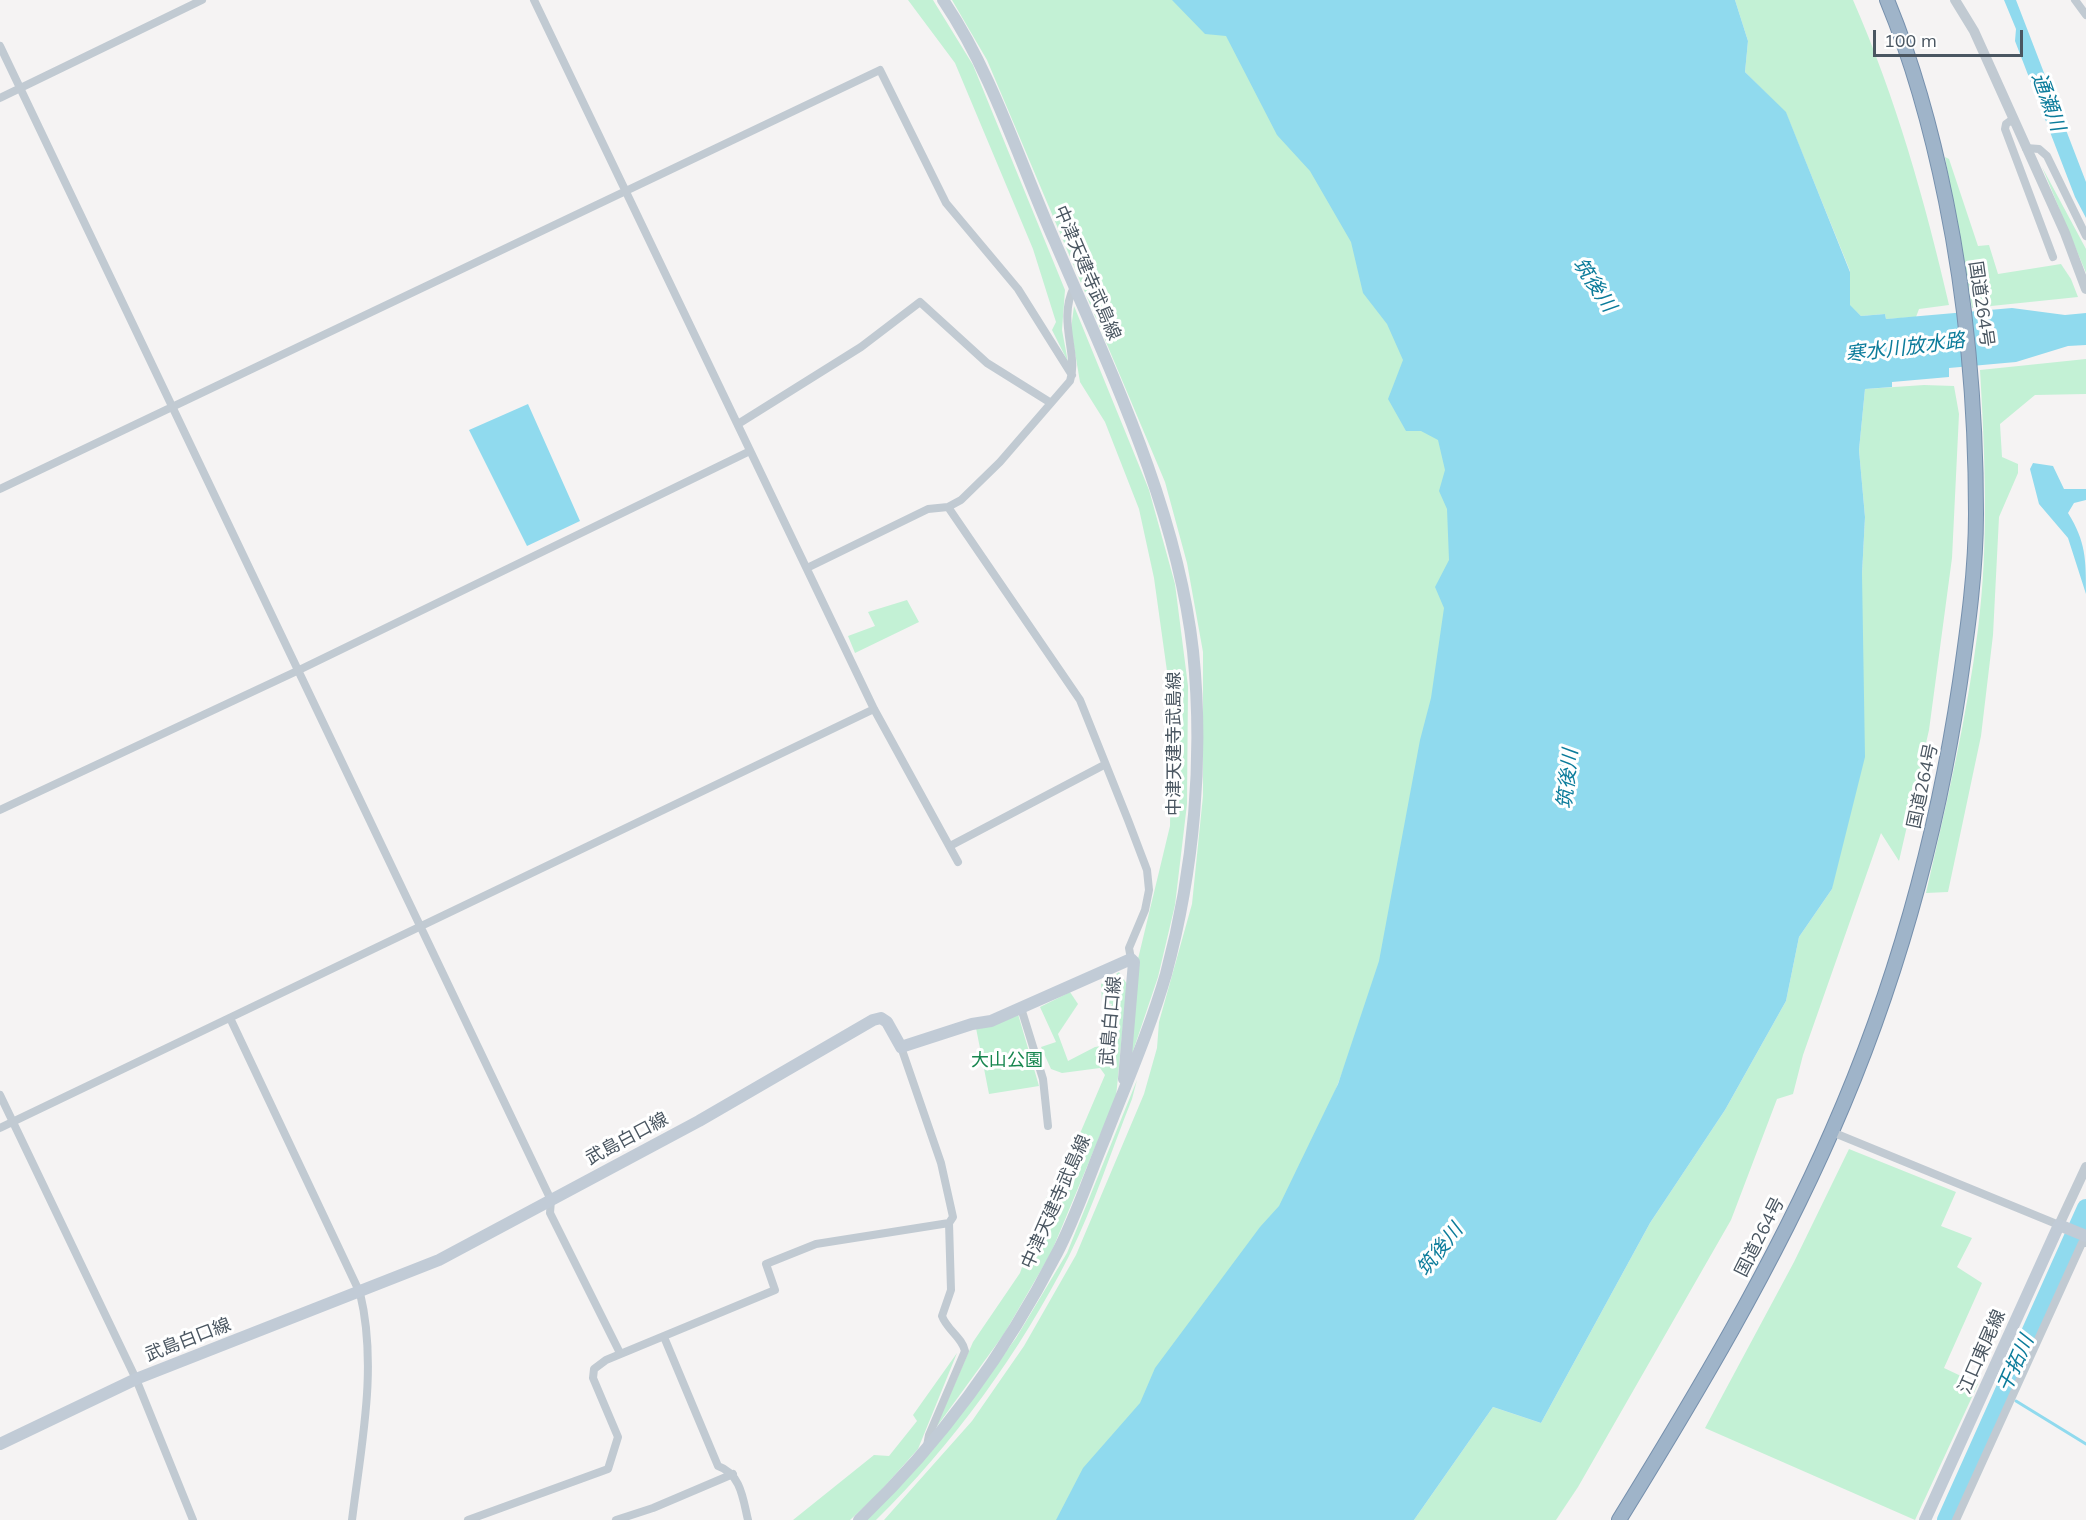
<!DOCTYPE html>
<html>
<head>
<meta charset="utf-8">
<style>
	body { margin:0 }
	#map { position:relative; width:2086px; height:1520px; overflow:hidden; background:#f5f3f3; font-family:Mulish,sans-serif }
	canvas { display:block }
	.scale { position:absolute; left:1873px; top:30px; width:150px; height:27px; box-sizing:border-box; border:3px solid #4a5661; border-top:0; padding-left:8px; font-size:18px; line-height:21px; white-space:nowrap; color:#4a5661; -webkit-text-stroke:4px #fff; paint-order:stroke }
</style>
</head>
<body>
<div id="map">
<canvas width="2086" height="1520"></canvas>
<div class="scale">100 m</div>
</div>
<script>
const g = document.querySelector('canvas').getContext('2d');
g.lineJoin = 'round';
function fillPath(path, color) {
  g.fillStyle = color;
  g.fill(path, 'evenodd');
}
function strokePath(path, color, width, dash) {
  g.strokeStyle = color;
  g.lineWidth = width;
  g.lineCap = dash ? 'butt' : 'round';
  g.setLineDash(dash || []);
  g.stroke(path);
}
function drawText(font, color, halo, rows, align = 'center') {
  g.font = font + ' Mulish,"Noto Sans JP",sans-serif';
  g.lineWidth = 6;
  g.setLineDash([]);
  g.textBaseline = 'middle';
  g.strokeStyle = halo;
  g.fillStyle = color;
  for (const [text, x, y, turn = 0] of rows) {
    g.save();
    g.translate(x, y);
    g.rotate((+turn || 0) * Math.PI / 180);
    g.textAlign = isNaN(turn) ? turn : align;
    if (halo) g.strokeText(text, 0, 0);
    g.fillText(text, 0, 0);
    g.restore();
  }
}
fillPath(new Path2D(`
	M908 0H933L973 65 1065 290 1062 330 1068 362 1052 330 1056 322 1033 249 955 63Z
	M952 0H1221L1436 376 1457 572 1383 966 1288 1214 1144 1427 1057 1520H884L972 1421 1024 1346 1076 1255 1144 1094 1157 1048 1159 1022 1192 904 1203 796V652L1187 563 1165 482 987 60Z
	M1735 0H1853C1896 98 1925 201 1949 305L1919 309 1916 317 1886 319 1885 314 1861 316 1849 305 1850 271 1786 113 1745 72 1748 41Z
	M1945 157 1949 159 1978 246 1989 245 1998 274 2061 264 2071 279 2078 297 1972 308Z
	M2042 167 2086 249V273Z
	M1074 306 1149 490 1175 584 1188 686 1187 804 1175 905 1158 977 1129 1063 1138 959 1170 826 1172 707 1154 578 1139 509 1105 422 1080 382 1071 329Z
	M2086 359V394L2035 395 2000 424 2002 457 2018 464V473L1999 517 1993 635 1981 736 1948 892 1926 893C1946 806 1967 718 1978 629 1989 544 1985 456 1980 370Z
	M1924 385 1954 386 1959 414 1952 558 1929 730 1899 861 1881 833 1803 1055 1793 1094 1777 1099 1731 1220 1578 1487 1556 1520H1414L1493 1407 1541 1423 1650 1223 1725 1110 1786 1001 1799 937 1832 889 1862 574 1865 517 1859 450 1865 389Z
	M907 600 919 622 855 653 848 636 875 626 868 612Z
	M1119 972 1127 984 1116 1097 1051 1253 1004 1334 935 1429 973 1342 1020 1273 1046 1198 1055 1192 1105 1075 1100 1068 1062 1073 1051 1069 1041 1047 1056 1042 1040 1007 1070 992 1078 1004 1058 1034 1068 1061 1095 1047 1108 1045 1112 1028 1108 1014 1112 1004 1102 1002 1101 984Z
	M1018 1014 1039 1086 989 1094 976 1028Z
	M1137 1080 1132 1099C1111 1151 1094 1206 1069 1256 1020 1352 953 1445 876 1520H866L931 1452 1016 1338 1067 1253Z
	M1849 1149 1956 1192 1941 1226 1972 1238 1957 1267 1982 1283 1944 1368 1978 1384 1915 1520 1705 1428 1794 1262Z
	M957 1353 918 1449 876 1496 850 1520H793L874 1455 889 1456 917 1421 913 1415Z`), '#c3f1d5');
fillPath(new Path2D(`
	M1172 0H1735L1748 41 1745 72 1786 112 1850 272V305L1861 316 1885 314 1886 319 2012 308 2065 315 2086 313V345L2068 346 2016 362 1949 368V377L1892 382V387L1865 389 1859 450 1865 517 1862 574 1865 757 1832 889 1799 937 1786 1001 1725 1110 1650 1223 1541 1423 1493 1407 1414 1520H1056L1083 1468 1140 1403 1155 1368 1260 1227 1279 1206 1338 1084 1379 961 1420 740 1431 698 1444 608 1435 587 1449 560 1447 509 1439 491 1445 470 1438 440 1421 431H1406L1388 399 1403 360 1387 324 1363 293 1351 242 1310 171 1277 135 1226 36 1205 34Z
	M2004 0H2016L2086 182V218L2075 197 2015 41 2016 29Z
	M528 404 580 521 527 546 469 430Z
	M2033 463 2053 466 2064 489H2086V500L2074 503 2068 513C2086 542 2086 559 2086 594L2068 538 2039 504 2030 469Z`), '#90daee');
strokePath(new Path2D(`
	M2016 1401 2086 1444`), '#90daee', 3);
strokePath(new Path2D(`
	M1946 1520 2086 1208`), '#90daee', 18);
const trunk = new Path2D(`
	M1619 1520C1696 1395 1773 1266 1832 1131 1895 988 1937 837 1960 682 1968 627 1976 570 1976 514 1976 408 1967 304 1946 201 1932 132 1914 65 1887 0`);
strokePath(trunk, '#7690ad', 16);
strokePath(new Path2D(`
	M534 0 874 709 958 862
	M2075 0 2086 15
	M0 46 551 1200 550 1213 620 1353
	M0 98 202 0
	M2013 119 2006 124 2005 129 2053 257
	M2026 148 2039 149 2047 156 2086 236
	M738 424 861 347 920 302 987 363 1051 403
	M0 489 880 70 946 203 1018 289 1072 375
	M948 507 1080 700 1128 820 1147 870 1149 890 1145 910 1129 948 1131 959
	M807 568 928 509 948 507 961 500 1000 462 1070 381C1079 355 1057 321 1074 287
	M0 810 297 671 748 452
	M950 846 1104 765
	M1021 1008 1043 1079 1048 1126
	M230 1018 360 1293C378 1367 361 1446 352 1520
	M901 1047 941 1163 953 1217 949 1223 951 1290 942 1316C947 1330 962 1337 965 1351L929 1435 927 1446
	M0 1095 136 1379 193 1520
	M0 1128 874 709
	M1832 1132 2059 1225
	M664 1337 718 1466C741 1474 743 1499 748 1520
	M468 1520 608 1469 618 1437 593 1378 594 1369 606 1360 775 1290 766 1264 816 1244 949 1223
	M616 1520 653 1508 733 1474
	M1956 1520 2082 1243H2086`), '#c1cad2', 8);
strokePath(new Path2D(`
	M1955 0 1974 31 2065 233 2086 289
	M2059 1225 2086 1167`), '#c1cad2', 10);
strokePath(new Path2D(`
	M0 1444 136 1379 439 1260 699 1121 873 1020 881 1018 887 1022 901 1047 972 1024 991 1021 1131 959 1134 962 1124 1079
	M859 1520C939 1444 1006 1352 1057 1253 1076 1217 1089 1176 1105 1138 1126 1084 1150 1029 1166 974 1194 870 1204 758 1193 651 1177 509 1111 372 1055 242 1019 161 993 74 943 0
	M1925 1520 2059 1225 2086 1236`), '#c1cbd6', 12);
strokePath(trunk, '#9fb4c9', 14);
drawText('18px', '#4a5661', '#fff', [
	["中津天建寺武島線",1087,273,67],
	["国道264号",1981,304,82],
	["中津天建寺武島線",1175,744,-90],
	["国道264号",1923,786,-78],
	["武島白口線",1111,1021,-85],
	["武島白口線",627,1139,-28],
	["中津天建寺武島線",1056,1202,-66],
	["国道264号",1760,1237,-63],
	["武島白口線",188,1340,-21],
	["江口東尾線",1982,1352,-66]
]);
drawText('18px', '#17864f', '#fff', [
	["大山公園",1007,1061]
]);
drawText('italic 20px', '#0c7c9b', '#fff', [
	["通瀬川",2048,102,70],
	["筑後川",1594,285,56],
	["寒水川放水路",1905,348,-7],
	["筑後川",1568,779,-84],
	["筑後川",1440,1250,-52],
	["干拓川",2016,1364,-66]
]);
</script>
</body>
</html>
